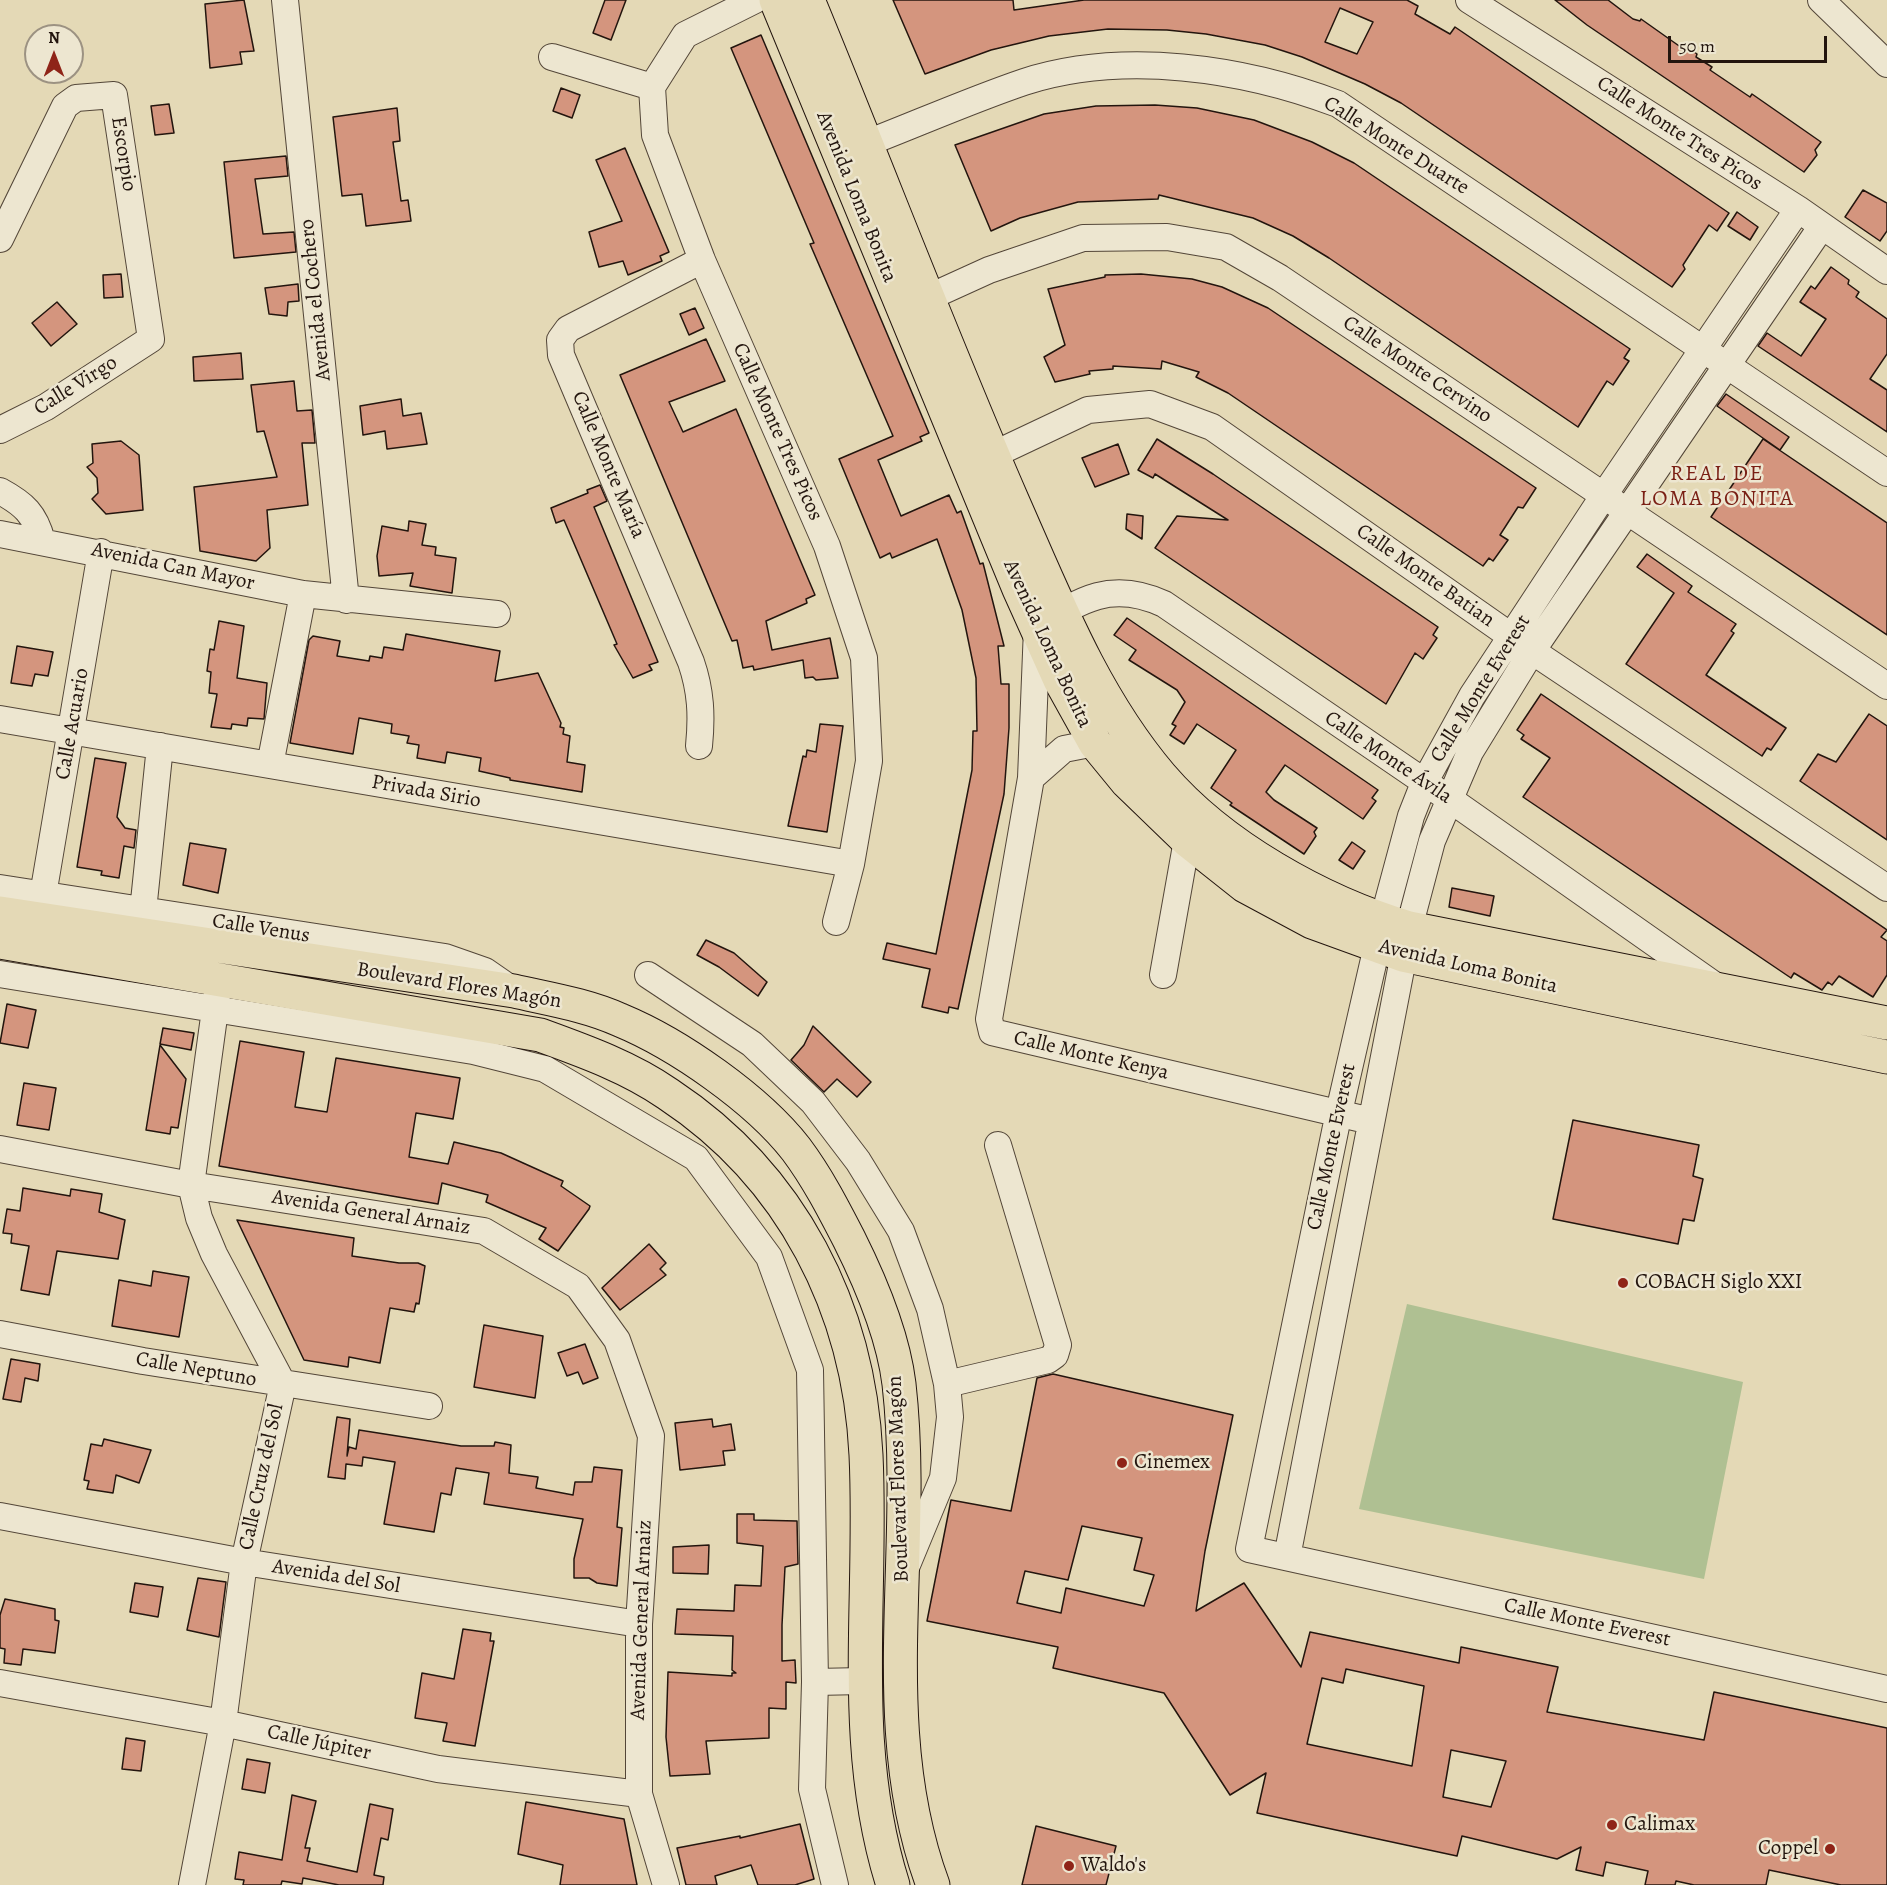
<!DOCTYPE html>
<html>
<head>
<meta charset="utf-8">
<style>
	body { margin:0 }
	#map { position:relative; width:1887px; height:1885px; overflow:hidden; background:#e4d9b6; font-family:Alegreya,serif }
	canvas { display:block }
	.north { position:absolute; left:24px; top:24px; width:60px; height:60px; box-sizing:border-box; background:#ede6d0; border:2px solid #9c9282; border-radius:50%; rotate:0deg; font-size:16px; font-weight:700; line-height:24px; text-align:center; color:#23150e }
	.north::after { content:''; display:block; margin:auto; width:21px; height:27px; background:#8f2418; clip-path:polygon(50% 0,100% 100%,50% 72%,0 100%) }
	.scale { position:absolute; left:1668px; top:36px; width:159px; height:27px; box-sizing:border-box; border:3px solid #23150e; border-top:0; padding-left:8px; font-size:18px; line-height:21px; white-space:nowrap; color:#23150e; -webkit-text-stroke:4px #ede6d0; paint-order:stroke }
</style>
</head>
<body>
<div id="map">
<canvas width="1887" height="1885"></canvas>
<div class="north">N</div>
<div class="scale">50 m</div>
</div>
<script>
const g = document.querySelector('canvas').getContext('2d');
g.lineJoin = 'round';
function fillPath(path, color) {
  g.fillStyle = color;
  g.fill(path, 'evenodd');
}
function strokePath(path, color, width, dash) {
  g.strokeStyle = color;
  g.lineWidth = width;
  g.lineCap = dash ? 'butt' : 'round';
  g.setLineDash(dash || []);
  g.stroke(path);
}
function drawText(font, color, halo, rows, align = 'center') {
  g.font = font + ' Alegreya,serif';
  g.lineWidth = 5;
  g.setLineDash([]);
  g.textBaseline = 'middle';
  g.strokeStyle = halo;
  g.fillStyle = color;
  for (const [text, x, y, turn = 0] of rows) {
    g.save();
    g.translate(x, y);
    g.rotate((+turn || 0) * Math.PI / 180);
    g.textAlign = isNaN(turn) ? turn : align;
    if (halo) g.strokeText(text, 0, 0);
    g.fillText(text, 0, 0);
    g.restore();
  }
}
fillPath(new Path2D(`
	M1407 1304 1743 1382 1704 1579 1359 1509Z`), '#afc092');
const building = new Path2D(`
	M244 0 254 51 240 52 242 64 210 68 205 4Z
	M605 0H626L611 40 593 33Z
	M893 0H1013L1014 10 1084 0H1407L1418 6 1415 14 1450 34 1455 27 1729 213 1717 231 1709 225 1683 265 1685 269 1672 287 1401 103 1365 84 1302 57 1265 45 1206 34 1167 30 1108 29 1049 36 991 50 925 74ZM1340 8 1373 22 1357 54 1325 42Z
	M1555 0H1608L1633 19 1640 21 1641 19 1682 48 1684 45 1697 54 1696 57 1712 67 1710 70 1750 97 1752 94 1821 142 1815 150 1817 155 1804 172 1587 25Z
	M761 35 929 433 920 437 922 441 878 460 901 516 949 495 957 513 961 511 980 564 983 563 1004 646H998L1001 684H1009V728L1004 794 958 1009 949 1007 948 1013 922 1007 930 969 883 959 887 943 936 954 972 770 973 731H977L976 678 962 610 937 539 892 558 890 553 880 558 839 459 893 436 810 244 814 243 731 48Z
	M561 88 580 95 572 118 553 111Z
	M169 104 174 133 155 135 151 106Z
	M1155 105 1197 108 1254 120 1312 142 1354 163 1630 349 1624 358 1629 361 1613 385 1607 381 1578 427 1329 258 1293 236 1253 218 1159 195 1158 199 1078 202 1020 218 991 231 955 145 1044 114 1096 106Z
	M397 108 400 141 393 142 401 201 408 200 411 221 366 226 362 194 342 196 333 117Z
	M625 148 669 252 660 256 662 261 628 275 623 261 599 267 589 232 622 221 596 160Z
	M286 156 288 176 255 179 263 234 294 232 296 252 234 258 224 162Z
	M1863 190 1887 203V231L1880 241 1845 217Z
	M1737 212 1758 227 1750 240 1728 226Z
	M1831 267 1849 280 1848 284 1859 292 1856 297 1887 319V354L1870 379 1887 390V432L1758 346 1767 333 1801 356 1826 319 1800 302 1811 286 1815 289Z
	M121 274 123 297 104 298 103 275Z
	M1141 274 1192 279 1222 287 1268 308 1536 488 1523 508 1518 507 1500 535 1508 540 1493 561 1489 558 1483 566 1228 393 1196 377 1199 372 1162 361 1161 369 1113 366V369L1089 371 1090 374 1055 382 1044 357 1065 345 1048 289 1105 277V275Z
	M298 284 299 301 288 302 287 316 269 314 265 288Z
	M57 302 77 324 51 346 32 323Z
	M695 308 704 328 689 335 680 314Z
	M706 339 725 381 669 402 683 432 736 409 815 595 806 599 807 603 766 621 772 650 830 638 838 678 816 680 813 677 805 678 803 660 754 670 753 666 743 668 737 640 732 641 620 375Z
	M241 353 243 379 194 381 193 357Z
	M294 381 297 411 312 410 315 443H302L308 505 267 510 270 548 256 561 200 551 194 487 277 477 264 431 257 432 251 385Z
	M1726 394 1789 437 1780 450 1717 406Z
	M401 399 403 416 421 413 427 444 387 449 385 431 363 435 360 406Z
	M1157 439 1213 474 1438 627 1433 635 1437 638 1423 659 1415 653 1386 704 1155 548 1177 516 1228 520 1155 474 1153 478 1138 470Z
	M1763 439 1887 523V635L1711 517Z
	M121 441 139 455 143 510 106 514 92 499 98 493 97 478 87 467 93 463 92 444Z
	M1118 444 1129 474 1095 487 1082 458Z
	M600 485 607 501 594 507 658 662 649 665 652 670 633 678 614 645 617 644 564 520 556 523 551 508 588 493 587 490Z
	M1127 514 1143 516 1142 539 1126 529Z
	M409 521 426 524 422 545 436 547 435 555 456 558 452 593 410 586 413 573 379 576 377 556 382 526 408 531Z
	M1647 554 1692 586 1688 592 1736 624 1731 631 1734 633 1706 675 1786 728 1771 750 1767 748 1762 756 1626 664 1674 593 1637 567Z
	M1127 618 1378 790 1372 798 1376 801 1363 819 1285 765 1266 792 1274 800 1317 828 1314 832 1316 836 1304 854 1230 805 1232 803 1211 788 1236 750 1197 724 1184 744 1170 735 1176 726 1172 724 1185 702 1177 690 1129 660 1136 650 1114 635Z
	M219 621 244 626 237 678 267 683 264 719 248 718 247 726 232 724 231 729 211 727 217 694 209 693 211 672 207 671 210 649 214 650Z
	M406 634 500 651 495 681 538 673 561 723 560 727 564 728 563 734 570 736 567 762 585 765 582 792 510 780V778L479 771 481 758 447 752 445 763 417 758 419 745 407 743 409 736 391 733 392 724 359 718 353 754 290 743 309 640 313 636 340 641 337 656 369 661 370 656 382 658 384 647 403 650Z
	M17 646 53 652 48 676 35 674 32 686 11 683Z
	M1541 694 1887 930 1881 937 1887 941V975L1873 997 1839 976 1832 985 1828 982 1822 990 1794 973 1791 978 1523 797 1550 758 1521 739 1524 735 1517 730Z
	M1869 714 1887 726V840L1800 781 1818 754 1836 762Z
	M820 724 843 726 827 832 788 826 803 756 806 757 807 750 816 752Z
	M95 758 126 763 117 817 125 828 136 830 134 848 124 846 119 878 101 875 102 871 77 867Z
	M1352 842 1365 851 1353 869 1339 860Z
	M190 843 226 849 218 893 183 885Z
	M1452 888 1494 896 1490 916 1449 907Z
	M706 940 734 953 767 982 758 996 719 967 697 955Z
	M7 1004 36 1010 28 1048 0 1043Z
	M813 1026 871 1082 857 1097 837 1079 824 1092 791 1060 804 1045Z
	M163 1028 194 1033 191 1050 160 1044Z
	M240 1041 304 1052 295 1107 327 1112 336 1058 460 1078 453 1119 416 1113 409 1157 448 1164 454 1142 501 1153 563 1181 561 1186 590 1206 589 1209 558 1251 539 1239 546 1228 486 1202 488 1195 442 1183 438 1204 219 1166Z
	M160 1045 186 1079 178 1128 171 1127 170 1134 146 1130Z
	M24 1083 56 1088 49 1130 17 1125Z
	M1573 1120 1699 1145 1693 1176 1703 1179 1694 1221 1683 1219 1678 1244 1553 1219Z
	M23 1188 70 1196 71 1189 102 1194 99 1212 125 1220 118 1259 57 1251 49 1295 21 1290 29 1246 11 1243 12 1234 3 1233 7 1209 20 1211Z
	M237 1220 354 1238 352 1256 399 1263H418L425 1266 419 1304 416 1303 414 1312 390 1308 380 1363 349 1357 348 1367 304 1360Z
	M649 1244 666 1263 660 1269 666 1275 620 1310 602 1288Z
	M153 1271 189 1277 179 1337 112 1326 119 1280 151 1286Z
	M484 1325 543 1336 535 1398 474 1387Z
	M585 1344 598 1378 583 1384 578 1372 567 1376 558 1353Z
	M11 1359 40 1364 38 1381 25 1378 21 1402 3 1399Z
	M1053 1374 1233 1415 1205 1551 1196 1611 1244 1583 1301 1667 1310 1632 1459 1663 1461 1647 1558 1667 1547 1712 1704 1740 1714 1692 1887 1728V1885H1841L1769 1870 1766 1885H1694L1676 1881 1675 1885H1645L1648 1871 1606 1862 1603 1876 1576 1870 1581 1847 1557 1859 1462 1836 1457 1856 1257 1813 1266 1773 1230 1795 1164 1693 1053 1668 1058 1647 927 1621 951 1500 1011 1511 1037 1378ZM1082 1526 1142 1538 1134 1570 1154 1575 1144 1606 1066 1588 1061 1613 1017 1603 1025 1571 1068 1580ZM1346 1669 1424 1686 1412 1766 1307 1744 1322 1678 1343 1683ZM1451 1750 1506 1761 1491 1807 1443 1797Z
	M337 1417 350 1419 347 1456 349 1447 356 1449 359 1430 461 1446H494L495 1442 511 1445 509 1473 538 1477 536 1488 573 1495 575 1482H592L594 1467 622 1470 617 1527 622 1528 617 1586 597 1583 589 1578H574V1559L583 1519 484 1504 489 1473 456 1468 451 1495 441 1493 434 1532 384 1524 395 1462 363 1457 362 1466 346 1464 345 1479 328 1477Z
	M712 1419 713 1427 731 1424 735 1450 723 1451 725 1465 680 1470 675 1423Z
	M104 1439 151 1450 139 1483 116 1475 113 1493 87 1489 89 1481 84 1480 91 1444 102 1446Z
	M737 1514H754V1520L797 1521 798 1564 785 1567 782 1625V1661L795 1660 796 1683 786 1682V1709L769 1708V1738L706 1741 710 1774 670 1776 666 1737 668 1672 732 1676V1673H736L732 1670 733 1636 675 1634 677 1609 734 1611 735 1585 761 1586 763 1546 737 1543Z
	M709 1545 708 1574 673 1573V1547Z
	M198 1578 226 1582 219 1637 187 1630Z
	M135 1583 163 1587 158 1617 130 1612Z
	M5 1599 55 1609V1620L59 1621 55 1653 23 1649 21 1665 4 1663 5 1649 0 1648V1615Z
	M463 1629 491 1633 490 1641H494L475 1746 443 1741 447 1723 415 1718 422 1673 454 1679Z
	M126 1738 145 1741 141 1771 122 1769Z
	M247 1759 270 1763 265 1793 242 1789Z
	M292 1795 316 1801 305 1848H310L307 1861 357 1872 370 1804 393 1809 388 1840 381 1838 374 1875 384 1877 383 1885H339L303 1878 302 1884 282 1881 281 1885H243L244 1880 235 1879 239 1852 282 1860Z
	M526 1802 624 1819 637 1885H560L563 1865 518 1854Z
	M800 1824 814 1879 795 1885H758L751 1865 715 1876 717 1885H686L677 1848 740 1836V1838Z
	M1036 1826 1116 1846 1106 1885H1022Z`);
fillPath(building, '#d4957e');
strokePath(building, '#23150e', 1.5);
const minor = new Path2D(`
	M285 0 346 600
	M755 0 685 35 652 87 655 135 702 260 827 546 864 658 869 761 851 864 836 922
	M1469 0 1798 209 1887 271
	M1821 0 1887 64
	M552 57 652 87
	M849 150C908 128 965 102 1024 82 1123 50 1243 68 1338 104L1887 473
	M1798 209 1604 495 1472 696 1424 783 1411 816 1383 920 1339 1112 1249 1549 1887 1689
	M0 239 65 106 76 98 114 95 151 339 46 407 0 430
	M912 305 989 270 1083 238 1167 237 1226 247 1280 278 1887 686
	M978 462 1088 410 1150 404 1212 427 1532 651 1887 888
	M0 491C24 504 35 514 42 541
	M0 534 303 594 497 614
	M0 719 851 864
	M699 746C702 716 701 691 691 662L561 355 560 340 568 329 702 260
	M270 765 303 594
	M1031 778 1064 749 1095 743
	M0 888 445 957 485 971 511 989
	M43 895 101 552
	M143 911 160 746
	M0 974 473 1051 545 1069 696 1158 769 1257 810 1370 815 1682 812 1789 835 1885
	M648 975 752 1044 813 1102 858 1161 901 1231 930 1309 947 1384 950 1417 943 1478 907 1565
	M1163 975 1187 840
	M1371 1121 992 1032 989 1019 1031 778 1037 628C1081 599 1112 580 1164 604L1448 798 1717 987
	M0 1149 191 1185 484 1231 578 1286 617 1340 651 1436 639 1624V1794L666 1885
	M0 1334 143 1361 429 1406
	M947 1384 1048 1360 1055 1355 1058 1345 998 1145
	M0 1516 244 1562 639 1624
	M1287 1557 1409 928 1432 841 1470 752 1532 651 1822 226
	M815 1682 863 1681
	M0 1683 223 1723 438 1769 639 1794
	M192 1885 223 1723 244 1562 283 1384 214 1254 199 1218 191 1185 217 995`);
const major = new Path2D(`
	M776 0 1019 589 1060 680 1095 743 1127 782 1187 840 1245 886 1312 922 1403 955 1887 1057
	M808 0C877 167 941 337 1013 502 1055 597 1093 696 1161 776 1221 846 1321 902 1409 928L1887 1023
	M0 913 514 991C549 999 587 1005 620 1020 678 1044 757 1099 796 1149 817 1177 833 1208 849 1239 871 1283 893 1334 899 1384 918 1551 873 1724 933 1885
	M0 942 540 1035C584 1051 629 1067 668 1094 792 1176 859 1308 866 1455 873 1600 848 1744 893 1885`);
strokePath(minor, '#534638', 28);
strokePath(major, '#23150e', 35);
strokePath(minor, '#ede6d0', 26);
strokePath(major, '#e4d9b6', 33);
for (const [x, y, r, color] of [
	[1623,1283,6,"#8f2418"],
	[1122,1463,6,"#8f2418"],
	[1612,1825,6,"#8f2418"],
	[1830,1849,6,"#8f2418"],
	[1069,1866,6,"#8f2418"]
]) {
  const dot = new Path2D();
  dot.arc(x, y, r, 0, 2 * Math.PI);
  g.fillStyle = color;
  g.fill(dot);
  strokePath(dot, '#ede6d0', 2);
}
drawText('21px', '#23150e', '#ede6d0', [
	["Calle Monte Tres Picos",1679,134,33],
	["Calle Monte Duarte",1396,146,32],
	["Escorpio",123,154,81],
	["Avenida Loma Bonita",856,197,68],
	["Avenida el Cochero",316,300,-96],
	["Calle Monte Cervino",1417,370,34],
	["Calle Virgo",76,386,-32],
	["Calle Monte Tres Picos",777,432,66],
	["Calle Monte María",608,465,67],
	["Avenida Can Mayor",173,567,12],
	["Calle Monte Batian",1425,576,35],
	["Avenida Loma Bonita",1047,644,65],
	["Calle Monte Everest",1481,689,-58],
	["Calle Acuario",73,724,-80],
	["Calle Monte Ávila",1388,758,34],
	["Privada Sirio",426,792,10],
	["Calle Venus",261,929,9],
	["Avenida Loma Bonita",1468,967,13],
	["Boulevard Flores Magón",459,986,9],
	["Calle Monte Kenya",1091,1056,13],
	["Calle Monte Everest",1332,1147,-78],
	["Avenida General Arnaiz",371,1213,9],
	["Calle Neptuno",196,1370,10],
	["Calle Cruz del Sol",262,1477,-78],
	["Boulevard Flores Magón",899,1479,-92],
	["Avenida del Sol",336,1577,9],
	["Avenida General Arnaiz",642,1620,-88],
	["Calle Monte Everest",1587,1623,12],
	["Calle Júpiter",319,1743,12]
]);
drawText('21px', '#23150e', '#ede6d0', [
	["COBACH Siglo XXI",1635,1283],
	["Cinemex",1134,1463],
	["Calimax",1624,1825],
	["Coppel",1818,1849,"right"],
	["Waldo's",1081,1866]
], 'left');
g.letterSpacing = '1.5px';
drawText('22px', '#7a1f14', '#ede6d0', [
	["REAL DE",1717,475],
	["LOMA BONITA",1717,500]
]);
g.letterSpacing = '0px';
</script>
</body>
</html>
